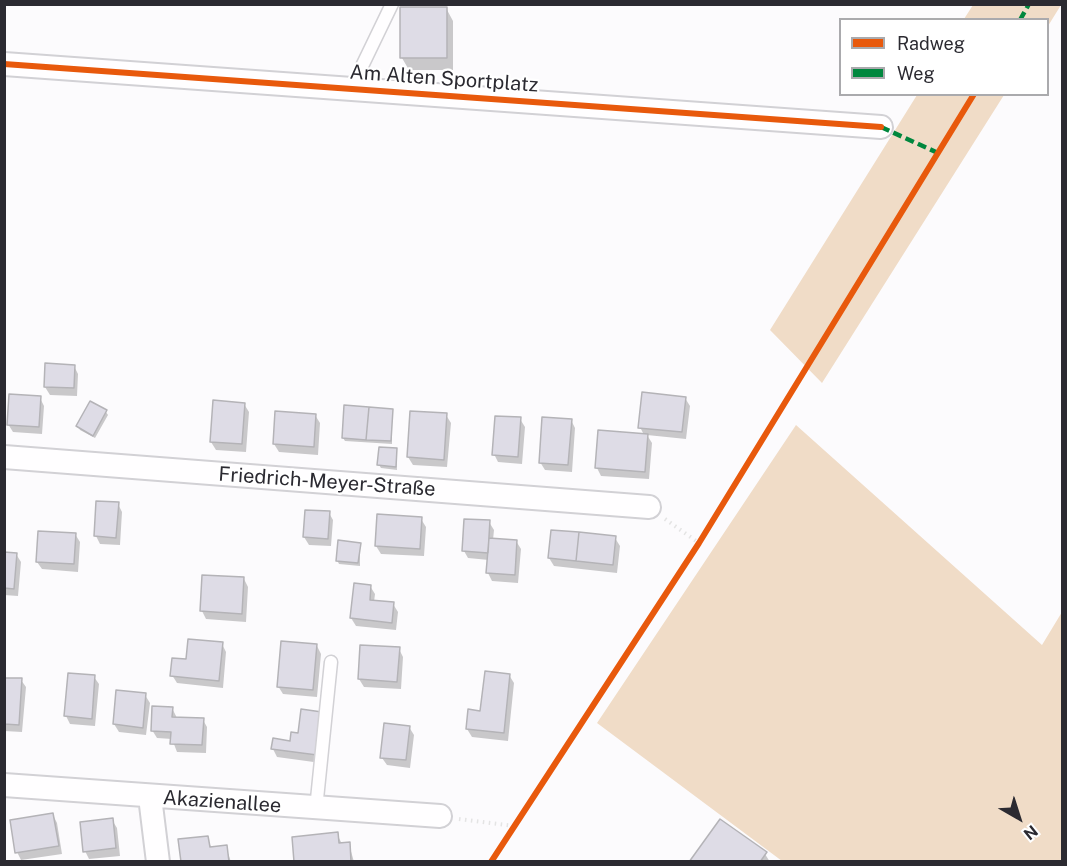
<!DOCTYPE html>
<html>
<head>
<meta charset="utf-8">
<style>
	body { margin:0 }
	#map { position:relative; width:1067px; height:866px; overflow:hidden; background:#fcfbfd; font-family:"Public Sans",sans-serif }
	canvas { display:block }
	.frame { position:absolute; inset:0; border:6px solid #2b2a31; pointer-events:none }
	.legend { position:absolute; left:839px; top:18px; width:210px; height:78px; box-sizing:border-box; background:#fff; border:2px solid #aaaaad; margin:0; padding:8px 10px; list-style:none; font-size:18px; color:#2b2a31 }
	.legend li { display:flex; align-items:center; gap:12px; height:30px }
	.legend b { width:30px; border:2px solid #aaaaad }
	.north { position:absolute; left:989px; top:788px; width:60px; height:60px; -webkit-text-stroke:4px #fff; paint-order:stroke; rotate:141deg; font-size:16px; font-weight:700; line-height:24px; text-align:center; color:#2b2a31 }
	.north::after { content:''; display:block; margin:auto; width:21px; height:27px; background:#2b2a31; clip-path:polygon(50% 0,100% 100%,50% 72%,0 100%) }
</style>
</head>
<body>
<div id="map">
<canvas width="1067" height="866"></canvas>
<div class="frame"></div>
<ul class="legend">
<li><b style="height:8px;background:#e8590c"></b>Radweg</li>
<li><b style="height:8px;background:#00873e"></b>Weg</li>
</ul>
<div class="north">N</div>
</div>
<script>
const g = document.querySelector('canvas').getContext('2d');
g.lineJoin = 'round';
function fillPath(path, color) {
  g.fillStyle = color;
  g.fill(path, 'evenodd');
}
function strokePath(path, color, width, dash) {
  g.strokeStyle = color;
  g.lineWidth = width;
  g.lineCap = dash ? 'butt' : 'round';
  g.setLineDash(dash || []);
  g.stroke(path);
}
function drawText(font, color, halo, rows, align = 'center') {
  g.font = font + ' "Public Sans",sans-serif';
  g.lineWidth = 4.5;
  g.setLineDash([]);
  g.textBaseline = 'middle';
  g.strokeStyle = halo;
  g.fillStyle = color;
  for (const [text, x, y, turn = 0] of rows) {
    g.save();
    g.translate(x, y);
    g.rotate((+turn || 0) * Math.PI / 180);
    g.textAlign = isNaN(turn) ? turn : align;
    if (halo) g.strokeText(text, 0, 0);
    g.fillText(text, 0, 0);
    g.restore();
  }
}
fillPath(new Path2D(`
	M973 5V4L1061 5 1048 26V20L964 19Z
	M917 95H1004L822 383 770 330Z
	M796 425 1042 645 1062 612V861H782L597 723Z`), '#f0dcc7');
fillPath(new Path2D(`
	M446 8 453 21V70H409L402 58Z
	M74 366 78 374 77 396 50 395 45 387Z
	M40 398 44 406 42 434 13 432 8 424Z
	M685 398 690 406 686 439 647 435 652 443 649 479 601 476 597 468 644 435 640 427Z
	M244 404 249 412 246 452 216 450 211 442Z
	M392 410V444L345 441 343 438Z
	M106 412 108 415 95 438 80 430 78 426Z
	M315 415 320 423 318 455 279 452 274 444Z
	M446 415 451 423 447 467 413 465 408 457Z
	M520 419 525 427 522 464 498 462 494 454Z
	M571 420 575 428 572 472 545 470 540 462Z
	M396 450 397 470 381 468 379 465Z
	M118 504 122 512 120 545 100 544 96 536Z
	M329 513 333 520 331 546 309 545 304 537Z
	M421 519 426 527 424 556 381 554 376 546Z
	M489 522 494 530 493 540 516 541 521 549 518 583 492 581 488 573 489 560 468 558 464 551Z
	M75 534 80 542 78 572 42 569 37 562Z
	M615 538 620 546 617 573 554 566 549 558Z
	M360 544V566L339 564 337 560Z
	M4 554H16L21 562 18 596 4 595Z
	M204 576 244 579 248 587 246 622 206 619 202 611Z
	M370 586 375 594 374 602 393 604 398 612 396 630 356 626 351 618Z
	M222 644 226 652 223 688 177 683 172 675 188 661Z
	M317 646 321 654 317 697 283 694 278 686Z
	M399 649 403 657 401 689 364 687 359 679Z
	M509 675 514 683 508 741 472 737 467 729Z
	M94 677 99 684 95 726 70 724 66 716Z
	M4 679 21 680 26 687 22 732 4 731Z
	M145 695 150 703 146 735 119 732 114 724Z
	M172 708 177 718 203 720 207 727 206 753 177 752 172 739 157 738 152 730Z
	M303 711 321 763 277 757 273 749 291 742 300 735Z
	M409 727 414 735 410 768 387 765 382 758Z
	M53 815 57 823 62 854 21 860 17 852Z
	M112 820 117 828 120 856 89 859 85 851Z
	M337 834 342 844H349L354 862H295Z
	M207 838 212 849 226 847 231 862H182Z
	M765 854 770 862H691Z`), '#0003');
const building = new Path2D(`
	M400 7H447V58H400Z
	M45 363 75 365 74 388 44 387Z
	M642 392 686 397 682 432 638 428Z
	M9 394 41 396 39 427 7 425Z
	M213 400 245 403 242 444 210 442Z
	M90 401 107 410 93 436 76 426Z
	M344 405 369 407 366 440 342 438Z
	M369 407 393 409 391 441 366 440Z
	M275 411 316 414 314 447 273 444Z
	M410 411 447 413 444 460 407 457Z
	M495 416 521 417 518 457 492 455Z
	M542 417 572 419 568 465 539 463Z
	M598 430 648 434 645 472 595 468Z
	M379 447 397 448 396 467 377 465Z
	M96 501 119 502 116 538 94 536Z
	M305 510 330 511 328 539 303 537Z
	M377 514 422 517 420 549 375 546Z
	M464 519 490 520 488 553 462 551Z
	M551 530 579 532 576 561 548 558Z
	M38 531 76 533 74 564 36 562Z
	M579 532 616 536 613 565 576 561Z
	M489 538 517 540 515 575 486 573Z
	M338 540 361 543 358 563 336 561Z
	M4 552 17 553 14 589 4 588Z
	M202 575 244 577 242 614 200 611Z
	M354 583 371 585 370 600 394 602 392 623 350 618Z
	M188 639 223 642 219 681 170 676 172 658 186 659Z
	M281 641 317 644 313 690 277 687Z
	M360 645 400 647 397 682 358 679Z
	M485 671 510 674 504 733 466 729 468 709 480 711Z
	M68 673 95 675 92 719 64 716Z
	M4 678H22L19 725 4 724Z
	M116 690 146 693 143 728 113 724Z
	M152 706 173 707 172 717 204 718 202 745 170 744 171 732 151 731Z
	M301 709 322 712 317 755 271 749 273 738 290 741 291 732 298 733Z
	M384 723 410 726 406 760 380 758Z
	M53 813 59 846 15 853 10 820Z
	M113 818 116 848 83 852 80 822Z
	M720 819 767 852 760 862H689Z
	M338 832 339 843 350 842 351 862H294L292 837Z
	M208 836 210 847 227 845 229 862H181L178 839Z`);
fillPath(building, '#dedce6');
strokePath(building, '#b4b3b7', 1.5);
const service = new Path2D(`
	M351 89 392 4
	M316 809 331 662`);
const minor = new Path2D(`
	M4 64 881 127
	M4 457 649 507
	M4 785 440 816
	M150 797 158 862`);
strokePath(service, '#d2d1d5', 15);
strokePath(minor, '#d2d1d5', 26);
strokePath(new Path2D(`
	M665 519 699 543
	M459 819 514 826`), '#e4e4e4', 4, [1.5, 4.5]);
strokePath(service, '#fffeff', 12);
strokePath(minor, '#fffeff', 22);
strokePath(new Path2D(`
	M1020 20 1029 4
	M881 127 938 153`), '#00873e', 4.5, [9, 4.5]);
strokePath(new Path2D(`
	M4 64 881 127
	M491 862 699 543 974 94`), '#e8590c', 6);
drawText('20px', '#2b2a31', '#fff', [
	["Am Alten Sportplatz",444,79,4],
	["Friedrich-Meyer-Straße",327,482,4],
	["Akazienallee",222,802,4]
]);
</script>
</body>
</html>
